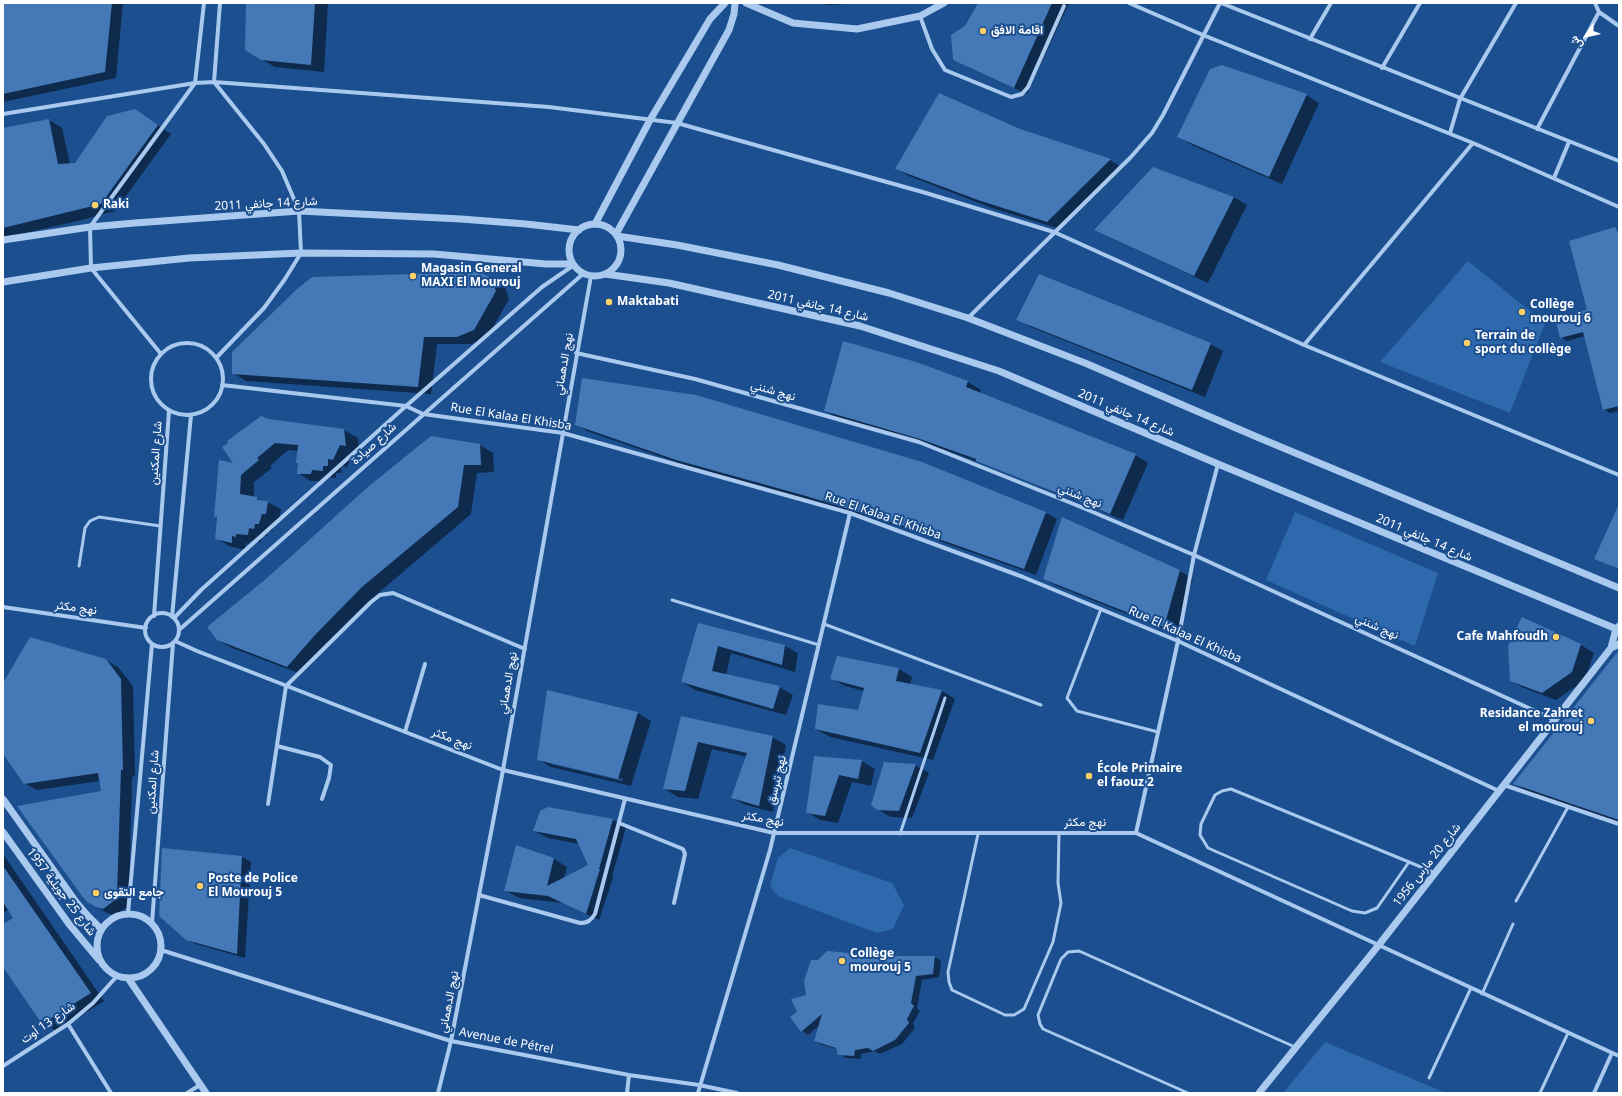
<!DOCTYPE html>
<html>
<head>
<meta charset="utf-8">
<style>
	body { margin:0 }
	#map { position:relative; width:1622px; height:1096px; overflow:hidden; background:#1b4f8f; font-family:"Noto Sans",Vazirmatn,sans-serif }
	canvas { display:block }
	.frame { position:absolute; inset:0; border:4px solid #fff; pointer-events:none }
	.north { position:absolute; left:1566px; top:16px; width:40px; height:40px; -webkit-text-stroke:3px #1b4f8f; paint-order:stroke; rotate:236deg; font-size:11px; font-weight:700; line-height:16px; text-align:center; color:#fff }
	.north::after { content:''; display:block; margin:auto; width:14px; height:18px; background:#fff; clip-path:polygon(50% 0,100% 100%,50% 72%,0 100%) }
</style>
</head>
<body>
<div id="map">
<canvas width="1622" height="1096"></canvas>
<div class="frame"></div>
<div class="north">ش</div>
</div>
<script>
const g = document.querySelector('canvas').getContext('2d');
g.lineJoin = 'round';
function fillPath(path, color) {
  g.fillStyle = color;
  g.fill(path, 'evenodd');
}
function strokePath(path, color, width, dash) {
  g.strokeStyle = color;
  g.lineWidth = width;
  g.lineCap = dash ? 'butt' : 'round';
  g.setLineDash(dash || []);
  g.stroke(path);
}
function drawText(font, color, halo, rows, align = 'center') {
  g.font = font + ' "Noto Sans",Vazirmatn,sans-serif';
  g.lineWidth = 4;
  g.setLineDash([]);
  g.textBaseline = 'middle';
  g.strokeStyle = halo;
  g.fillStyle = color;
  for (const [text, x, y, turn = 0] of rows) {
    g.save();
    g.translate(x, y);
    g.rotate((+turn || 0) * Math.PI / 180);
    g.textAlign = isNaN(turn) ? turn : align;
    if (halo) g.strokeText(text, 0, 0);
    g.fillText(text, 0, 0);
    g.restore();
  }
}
fillPath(new Path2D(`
	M1468 261 1545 323 1510 413 1380 362Z
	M1295 512 1438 573 1415 646 1266 580Z
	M790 848 892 883 904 905 893 929 877 933 778 896 770 886 778 858Z
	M1325 1042 1446 1093H1283Z`), '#2e69ad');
fillPath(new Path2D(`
	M3 3H123L116 78 3 102Z
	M246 3H328L324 72 275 67 261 59Z
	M820 3H860L829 5Z
	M980 3H1069L1027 94 968 67 954 59 966 26Z
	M1306 95 1319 103 1282 184 1192 145 1179 137Z
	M135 110 171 134 115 211 82 220 3 238V129L49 120 62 128 70 164H76Z
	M1020 130 1110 160 1123 168 1060 229 992 208 909 176 896 169Z
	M1154 168 1234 197 1247 205 1208 283 1109 237 1096 230Z
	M1614 228 1619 231V411L1610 413 1604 409 1585 336 1567 341 1561 337 1588 310Z
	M491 279 505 287 509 299 487 338 471 344H437L431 394 246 381 233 373Z
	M1018 319 1210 344 1223 351 1205 397 1031 327Z
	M968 382 981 390 979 394 1135 455 1148 463 1123 520 984 464 934 446 839 419 826 411Z
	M269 420 344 430 358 438 359 453 353 452 347 467 342 466 341 473H336V478L325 477V481H311L298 473 299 464 297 463 298 451 288 450 270 466 272 468 254 482V498L263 502H267L281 509 279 521H275L272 531H268L267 536 262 535 261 542 250 541 249 544 246 543 245 550 229 546 216 538 217 518 215 516 235 464Z
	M576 424 1046 513 1057 519 1036 575 928 537 923 534 818 502 688 466 587 431Z
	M480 445 493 453 494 472 477 473 471 514 376 595 329 642 301 674 232 648 218 640Z
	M1619 506V570L1595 558Z
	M1179 571 1193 578 1177 634 1057 586 1044 579Z
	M698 624 785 646 798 653 795 672 731 653 726 675 779 687 793 695 786 715 695 690 682 682Z
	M1581 645 1594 653 1585 680 1556 700 1524 688 1511 681Z
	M1619 656V822L1528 792 1515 784Z
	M106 660 118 667 133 686 135 776 132 777 129 902 127 907 116 915 109 914 88 902 102 792 100 781 37 790 24 783 3 752V685Z
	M899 669 912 677 910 685 942 691 955 699 933 760 830 737 816 729 859 711 864 691 845 686 831 678Z
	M548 691 638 713 651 721 631 786 551 767 538 759ZM551 762 623 779 622 781 551 764Z
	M682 717 772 737 786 745 773 812 746 805 732 798 747 757 712 749 698 799 678 797 665 789Z
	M815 757 862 761 875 769 871 786 852 782 838 823 820 820 807 812Z
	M915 765 929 773 912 818 891 817 877 809Z
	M613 820 626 827 612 877 613 878 599 920 563 903 519 898 506 891 517 846 554 859 567 867 564 878 590 865 579 844 548 838 534 831Z
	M3 854 104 1001 56 1031 43 1023 3 966V925L15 918 9 909 3 913Z
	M242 857 251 862 245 958 196 944 187 939Z
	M881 957H935L941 961 939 977 922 980 917 1008 920 1011 913 1023 915 1028 902 1044 880 1054 875 1051 861 1054V1059L846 1058 839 1054 838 1049 822 1045 815 1041 820 1025 808 1035 802 1031 798 1012 807 996Z`), '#0007');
fillPath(new Path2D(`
	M3 3H112L105 72 3 94Z
	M246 3H315L311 65 261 60 245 50Z
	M978 3H1052L1014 88 953 60 951 35 965 26Z
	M1222 65 1307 94 1269 177 1177 137 1210 69Z
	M939 93 1020 129 1111 159 1047 222 978 200 895 169Z
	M135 109 158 125 101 204 3 228V128L49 119 58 164 75 163 107 116Z
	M1153 167 1234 197 1194 276 1094 230Z
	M1615 227 1619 234V406L1603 410 1583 332 1560 338 1555 318 1587 310 1569 241Z
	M480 272 491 278 496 291 474 330 457 337H424L418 387 232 374V352L297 289 312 277Z
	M1039 274 1211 343 1192 390 1016 320Z
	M843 341 916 362 968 381 966 387 1136 454 1110 514 976 461V459L920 439 824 411Z
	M582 378 696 395 922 462 1046 512 1024 569 916 531 917 530 806 496 676 460 575 425Z
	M261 416 269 419 344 429 346 446 340 445 333 460 328 459V466H323V471L312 470 311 474H297L298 463H296L298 445 275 443 257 458 259 460 241 475 240 494 257 497V500L268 501 266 514H262L259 524H255L254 529 249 528 248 535 236 534V537L232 536V543L215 539 217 517H214L219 460 233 463 222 447 228 443 227 441Z
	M431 436 480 444 481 465H464L458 507 362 587 315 635 287 667 217 640 207 627 267 578 369 486Z
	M1619 504V569L1594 559Z
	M1062 517 1180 570 1164 627 1043 579Z
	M1522 617 1581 644 1572 672 1542 693 1510 681 1508 646Z
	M698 623 785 645 782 665 718 646 712 671 780 686 773 709 681 682Z
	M30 637 106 659 121 679 123 770H121L117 895 115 900 103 909 96 907 87 902 82 896 17 806 101 791 98 773 24 784 3 754V683Z
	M1619 650V820L1513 784Z
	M837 656 899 668 896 681 942 690 920 753 815 729 818 704 858 710 864 688 830 679Z
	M547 690 638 712 618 779 537 760Z
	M681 716 773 736 759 806 731 798 747 753 698 742 685 791 663 789Z
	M814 756 862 760 858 779 839 775 825 816 806 813Z
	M884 762 916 764 899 811 877 810 871 805Z
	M548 807 613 819 599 869H600L586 914 548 896 504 891 516 845 554 858 547 886 588 865 576 839 533 831 540 811Z
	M162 848 242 856 237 954 186 940 159 916Z
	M3 866 91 993 42 1024 3 967V924L13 918 3 902Z
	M827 951 881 956H935L933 974 916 976 911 1003 914 1006 907 1019 909 1023 895 1040 873 1051 868 1048 855 1050 854 1056 838 1055 836 1048 814 1041 822 1014 801 1032 790 1017 797 1012 791 999 806 995 804 981 811 960H818Z`), '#4478b7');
strokePath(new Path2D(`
	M79 566 85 528 90 521 99 517 160 526
	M672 600 819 645
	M1101 609 1067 698 1077 711 1158 732
	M824 624 1041 705
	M900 834 945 698
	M978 834 948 972 949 982 952 990 1005 1015H1014L1024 1009 1053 942 1061 903 1058 883 1059 833
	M1409 862 1377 908 1365 913 1352 911 1208 848 1200 835 1201 824 1215 795 1222 791 1231 789 1409 862 1435 873
	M1516 901 1568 807
	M1482 994 1513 924
	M1429 1078 1471 988
	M1188 1093 1043 1029 1040 1024 1038 1015 1061 959 1068 952 1079 951 1295 1047
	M1540 1093 1568 1033`), '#a9c9ee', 3);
strokePath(new Path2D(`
	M1129 3 1203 35 1473 143 1619 207
	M1221 3 1619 161
	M1595 3 1599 12 1619 26
	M920 16 932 49 945 70 1011 97 1022 94 1028 87 1064 6
	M1310 39 1331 3
	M1382 68 1420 3
	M3 114 195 83 214 82 549 107 677 123 926 193 1054 232 1304 345 1619 475
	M1537 129 1599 12
	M1450 133 1460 99 1516 3
	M1554 178 1569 142
	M968 318 1130 158 1152 133 1163 115 1220 3
	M151 379a36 36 0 1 1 72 0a36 36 0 1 1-72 0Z
	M1304 345 1473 143
	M576 353 695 379 919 442 1081 507 1194 555 1555 720
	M161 354 91 268 90 227 195 83 204 3
	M216 358 264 308 285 279 301 253 299 211 282 171 264 144 214 82 220 3
	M222 385 406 406 423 414 563 433 850 513 1023 577 1178 641 1499 791
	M3 607 146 628
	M145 630a17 17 0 1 1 34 0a17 17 0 1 1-34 0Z
	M154 616 169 411
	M172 617 191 415
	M174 618 201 590 406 406 542 287 574 265
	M179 630 584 273
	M175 641 197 651 503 770 774 833H1136L1619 1056
	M405 732 425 664
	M277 746 320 757 331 765 329 778 322 799
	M1504 785 1619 824
	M268 804 286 686 371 602 380 595 393 593 525 649
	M619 823 683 849 685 854 674 903
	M1136 833 1178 641 1194 555 1218 464
	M479 895 580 923C588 923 591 920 595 914L625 799
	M128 913 152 644
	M152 923 173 643
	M161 950 451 1041 629 1075 699 1085 737 1093
	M68 1024 111 1093
	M3 1066 68 1024 93 1003 117 976
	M187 1093 200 1085
	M438 1093 451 1041 503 770 591 276
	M627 1093 629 1075
	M698 1093 770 850 850 513
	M1594 1093 1612 1053`), '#a9c9ee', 4);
strokePath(new Path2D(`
	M746 3 793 23 857 29 920 16 944 3
	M595 224 650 120 710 19 725 3
	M569 250a26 26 0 1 1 52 0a26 26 0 1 1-52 0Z
	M616 234 729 30 734 14 735 3
	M617 236 677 245 778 265 889 293 968 318 1085 363 1257 437 1619 588
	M3 240 90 227 135 223 299 211 461 219 526 224 579 230
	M605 274 669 283 860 326 999 371 1218 464 1619 630
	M3 282 91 268 189 258 301 253 434 254 546 264H573
	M1611 648 1616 629 1619 626
	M3 799 76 902 87 915 101 929
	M3 832 69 924 99 960
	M97 946a32 32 0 1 1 64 0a32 32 0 1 1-64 0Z
	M128 978 206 1093
	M1259 1093 1378 946 1611 648 1619 644`), '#a9c9ee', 7);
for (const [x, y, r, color] of [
	[983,31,4,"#ffd166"],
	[95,205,4,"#ffd166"],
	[413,276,4,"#ffd166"],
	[609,302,4,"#ffd166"],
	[1522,312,4,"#ffd166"],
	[1467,343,4,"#ffd166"],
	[1556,637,4,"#ffd166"],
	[1591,721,4,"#ffd166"],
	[1089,776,4,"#ffd166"],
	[200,886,4,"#ffd166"],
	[96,893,4,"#ffd166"],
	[842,961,4,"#ffd166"]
]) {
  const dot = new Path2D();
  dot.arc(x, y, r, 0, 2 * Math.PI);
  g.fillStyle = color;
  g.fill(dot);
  strokePath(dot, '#1b4f8f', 1.5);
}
drawText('bold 12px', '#fff', '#1b4f8f', [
	["اقامة الافق",991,31],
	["Raki",103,205],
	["Magasin General",421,269],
	["MAXI El Mourouj",421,283],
	["Maktabati",617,302],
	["Collège",1530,305],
	["mourouj 6",1530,319],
	["Terrain de",1475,336],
	["sport du collège",1475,350],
	["Cafe Mahfoudh",1548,637,"right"],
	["Residance Zahret",1583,714,"right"],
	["el mourouj",1583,728,"right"],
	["École Primaire",1097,769],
	["el faouz 2",1097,783],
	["Poste de Police",208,879],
	["El Mourouj 5",208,893],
	["جامع التقوى",104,893],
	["Collège",850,954],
	["mourouj 5",850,968]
], 'left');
drawText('12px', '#fff', '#1b4f8f', [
	["شارع 14 جانفي 2011",266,204,-3],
	["شارع 14 جانفي 2011",818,306,13],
	["نهج الدهماني",564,364,-80],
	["نهج شنني",773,391,16],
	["شارع 14 جانفي 2011",1126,413,23],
	["Rue El Kalaa El Khisba",511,417,9],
	["شارع صيادة",374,444,-42],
	["شارع المكنين",156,453,-86],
	["نهج شنني",1080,496,22],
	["Rue El Kalaa El Khisba",883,516,19],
	["شارع 14 جانفي 2011",1424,538,23],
	["نهج مكثر",76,608,8],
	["نهج شنني",1377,627,24],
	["Rue El Kalaa El Khisba",1185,635,24],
	["نهج الدهماني",508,683,-80],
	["نهج مكثر",452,739,21],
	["نهج تبرسق",777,780,-77],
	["شارع المكنين",153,782,-86],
	["نهج مكثر",763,819,10],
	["نهج مكثر",1085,823],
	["شارع 20 مارس 1956",1427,865,-52],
	["شارع 25 جويلية 1957",61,892,53],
	["نهج الدهماني",449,1002,-79],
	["شارع 13 أوت",48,1023,-35],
	["Avenue de Pétrel",506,1041,11]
]);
</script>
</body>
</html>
